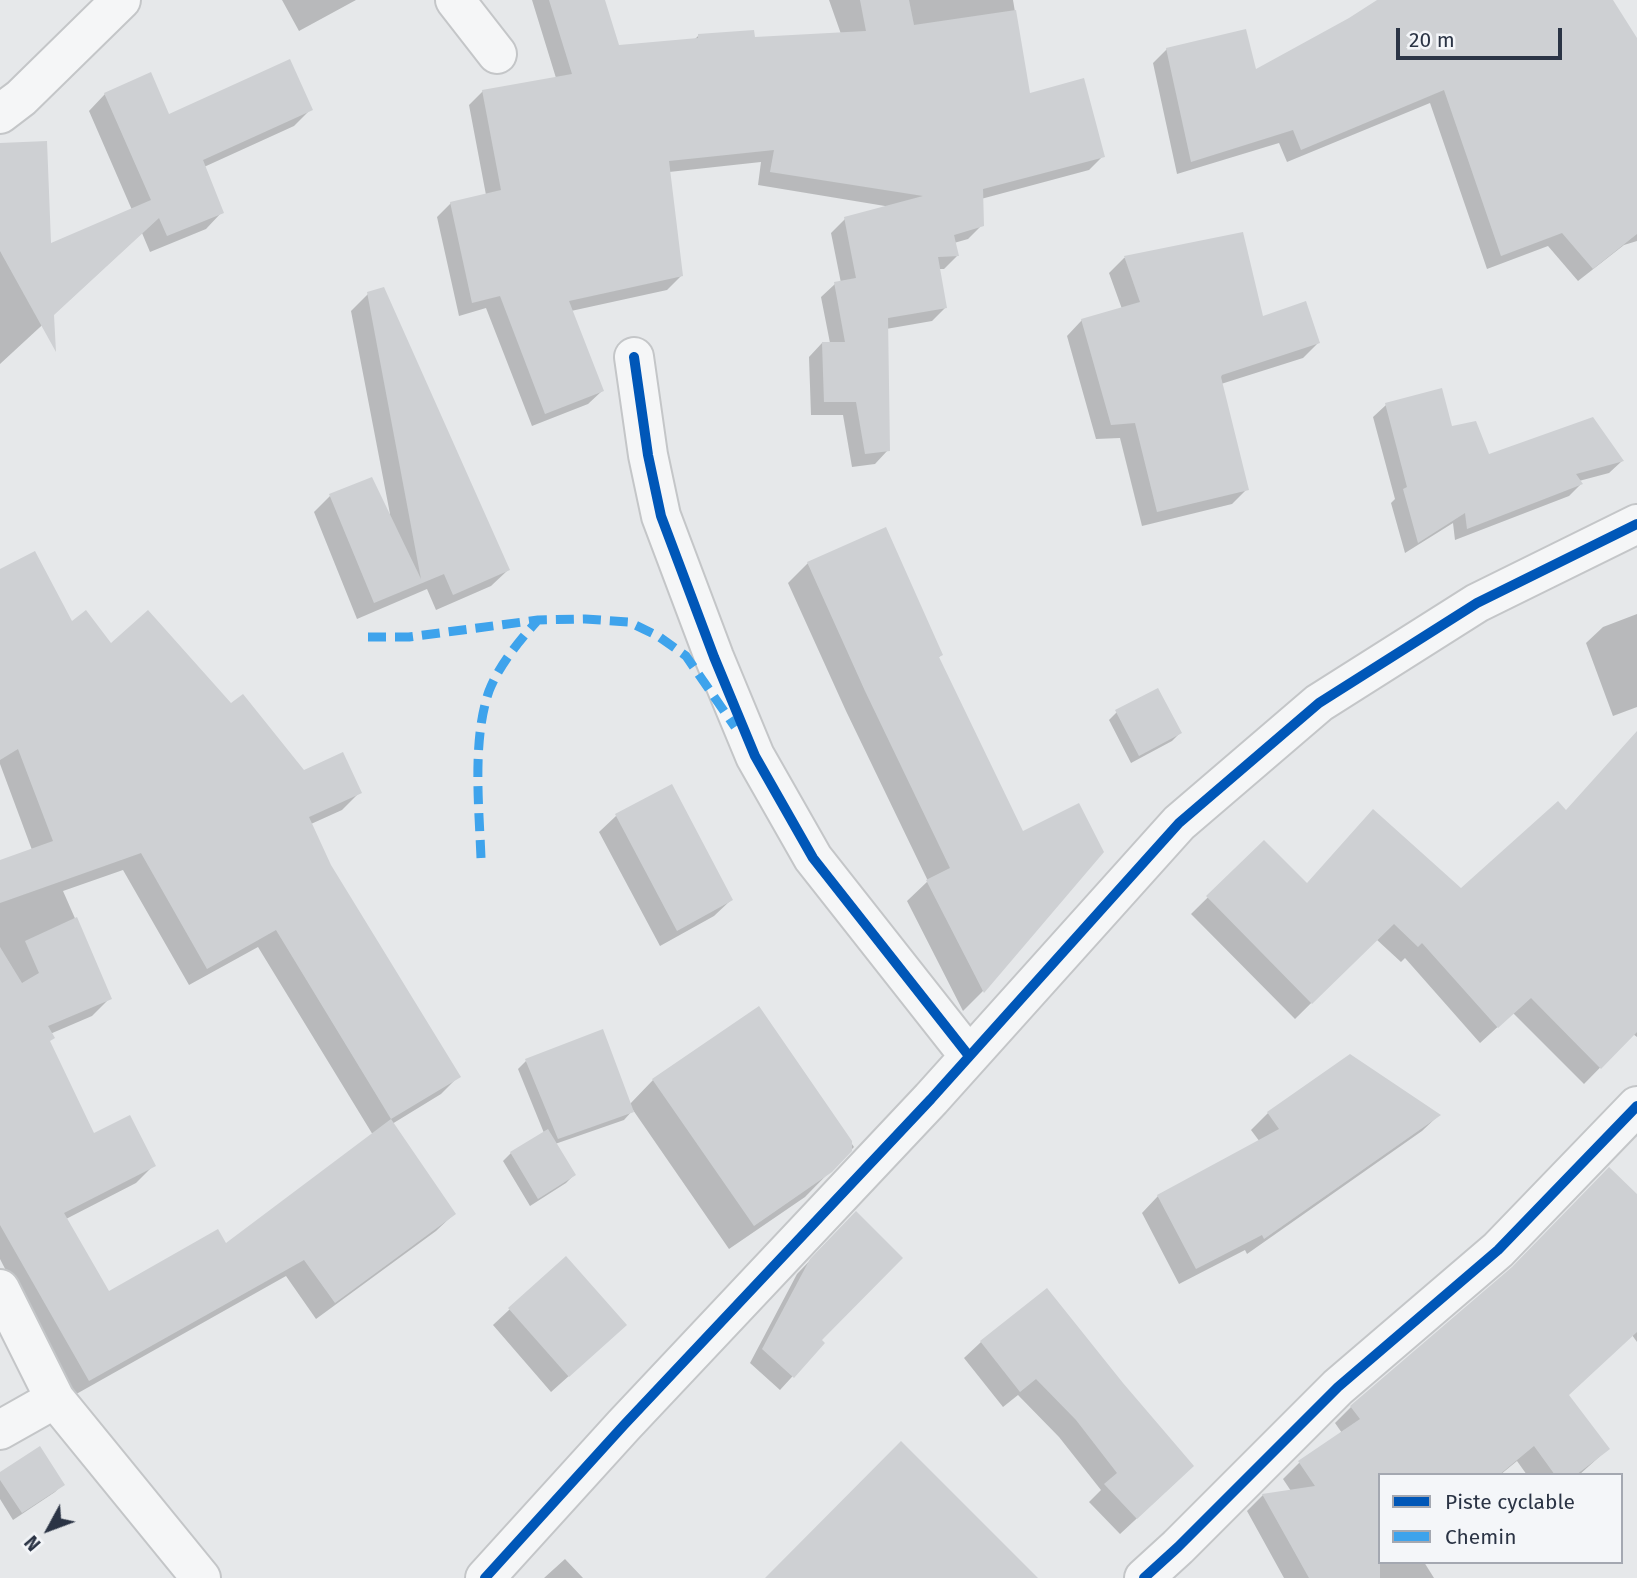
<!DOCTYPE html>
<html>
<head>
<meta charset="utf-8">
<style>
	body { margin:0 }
	#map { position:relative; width:1637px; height:1578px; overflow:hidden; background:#e6e8ea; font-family:"Fira Sans",sans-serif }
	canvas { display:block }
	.legend { position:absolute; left:1378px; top:1473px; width:245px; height:91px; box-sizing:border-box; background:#f4f6f9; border:2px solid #a4a8b1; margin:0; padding:9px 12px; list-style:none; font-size:21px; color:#2b3445 }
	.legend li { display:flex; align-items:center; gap:14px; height:35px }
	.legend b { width:35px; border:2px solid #a4a8b1 }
	.north { position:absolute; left:14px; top:1494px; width:70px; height:70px; -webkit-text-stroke:5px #f4f6f9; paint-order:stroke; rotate:229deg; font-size:19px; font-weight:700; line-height:28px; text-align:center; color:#2b3445 }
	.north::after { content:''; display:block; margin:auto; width:24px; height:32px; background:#2b3445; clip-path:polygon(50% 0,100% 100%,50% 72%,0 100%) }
	.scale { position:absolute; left:1396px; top:28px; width:166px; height:32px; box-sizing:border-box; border:4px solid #2b3445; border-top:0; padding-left:9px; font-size:21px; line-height:24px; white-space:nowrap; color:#2b3445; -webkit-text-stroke:5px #f4f6f9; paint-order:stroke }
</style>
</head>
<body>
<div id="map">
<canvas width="1637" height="1578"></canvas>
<ul class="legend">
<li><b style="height:9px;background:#0057b8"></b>Piste cyclable</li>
<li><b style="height:9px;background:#3ea3ec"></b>Chemin</li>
</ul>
<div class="north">N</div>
<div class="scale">20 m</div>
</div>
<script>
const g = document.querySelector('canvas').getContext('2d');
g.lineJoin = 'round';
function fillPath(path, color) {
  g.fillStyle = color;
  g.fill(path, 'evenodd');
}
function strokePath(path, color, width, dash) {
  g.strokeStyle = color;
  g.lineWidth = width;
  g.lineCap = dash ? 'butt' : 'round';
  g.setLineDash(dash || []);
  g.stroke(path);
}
fillPath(new Path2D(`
	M282 0H356L299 31Z
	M532 0H603L618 47 694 40 699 35 753 39 841 34 829 0H1013L1029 95 1103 156 1089 170 981 199 982 225 968 239 954 243 957 256 944 269H939L945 308 932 321 886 329 888 450 875 464 852 467 843 415H811L809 357 822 343H830L821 297 835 284 841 283 831 233 845 219 891 207 758 185 761 162 669 172 681 276 667 290 571 311 602 391 588 404 532 426 486 308 459 316 437 217 451 203 486 195 469 105 483 91 556 78Z
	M1380 0H1612L1637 42V241L1624 245 1578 281 1548 246 1487 269 1430 103 1287 162 1279 143 1177 174 1153 63 1167 49 1255 72 1350 19Z
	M105 94 168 116 311 109 294 126 204 167 222 212 206 229 150 252 142 233 0 364V145L49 246 132 210 89 111Z
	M1242 234 1261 318 1318 343 1303 358 1221 384 1247 489 1232 504 1142 526 1120 438 1096 439 1067 336 1082 320 1122 309 1109 273 1124 258Z
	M368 294 508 570 491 586 436 610 427 589 357 619 314 512 330 496 390 514 351 311Z
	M1386 405 1451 428 1488 457 1622 461 1609 473 1579 481 1581 484 1569 496 1455 540 1453 523 1405 553 1391 503 1395 499 1373 417Z
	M808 563 941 655 938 658 1022 834 1102 852 982 992 963 1011 907 901 928 881 846 711 788 583Z
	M0 571 71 624 231 705 303 772 360 792 342 810 311 824 330 866 459 1076 441 1094 392 1124 454 1214 436 1231 316 1319 286 1276 71 1397 0 1259V862L32 850 0 764ZM123 870 189 985 258 947 373 1135 226 1246 108 1293 66 1219 136 1183 154 1165 93 1136 48 1042 50 1034 92 1016 110 998 63 891Z
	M1637 614V707L1613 716 1586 643 1603 627Z
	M1117 712 1180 733 1172 741 1131 763 1109 720Z
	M1637 775V1037L1633 1034 1584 1084 1513 1013 1480 1043 1405 958 1401 962 1376 939 1295 1019 1191 914 1264 842 1306 884 1461 890 1565 812Z
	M671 787 731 900 714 916 660 946 599 832 616 816Z
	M759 1008 854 1147 805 1197 729 1249 633 1110 624 1120 555 1144 574 1175 566 1183 530 1206 503 1161 511 1153 544 1133 518 1069 526 1061 629 1105 653 1080Z
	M1268 1113 1439 1115 1422 1131 1247 1254 1245 1250 1179 1284 1142 1213 1158 1196 1260 1142 1251 1130Z
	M1637 1197V1342L1632 1335 1567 1396 1608 1449 1579 1475H1527L1517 1461 1500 1475H1380V1562H1424L1434 1578H1284L1247 1511 1263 1495 1291 1491 1283 1479 1299 1463 1342 1433 1335 1423 1351 1407Z
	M843 1226 820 1340 823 1343 780 1390 750 1363 797 1274Z
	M1047 1290 1175 1483 1120 1534 1089 1502 1101 1490 1059 1437 1018 1395 1003 1407 964 1358 981 1342Z
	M510 1309 608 1341 551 1392 493 1325Z
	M0 1475 63 1484 55 1492 13 1520 0 1499Z
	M565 1559 583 1578H544Z`), '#0003');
fillPath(new Path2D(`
	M549 0H605L619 45 698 38V34L754 30 755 37 866 31 860 0H909L914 25 1016 10 1030 93 1084 78 1105 157 983 189 984 226 954 235 959 256 938 257 947 308 888 318 890 451 865 454 856 402H824L822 342H845L834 282 856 278 844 217 923 196 770 172 774 150 669 161 683 276 569 301 604 391 545 414 500 296 472 303 450 202 501 190 482 90 572 74Z
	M1377 0H1613L1637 38V234L1593 269 1562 233 1501 256 1444 90 1301 150 1293 130 1191 162 1166 48 1246 29 1256 69 1349 18Z
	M290 59 313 110 203 160 224 213 167 236 159 218 54 315 56 352 0 251V143L47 141 51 243 151 200 104 93 151 72 169 114Z
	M1243 232 1263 316 1306 301 1320 343 1222 375 1221 377 1249 490 1157 512 1135 423 1111 425 1081 319 1140 302 1124 256Z
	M384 287 510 570 453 595 444 574 374 603 329 494 372 477 421 579 367 292Z
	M1442 388 1452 426 1476 421 1489 454 1593 417 1624 461 1576 474 1583 484 1467 529 1465 513 1418 543 1403 489 1407 487 1385 403Z
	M886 527 943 655 939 657 1023 831 1079 803 1104 852 984 993 926 880 950 868 865 691 807 562Z
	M35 551 72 621 86 610 111 643 148 610 231 703 243 694 304 770 343 752 362 793 309 817 331 865 461 1077 391 1119 276 930 207 969 141 853 0 903V860L53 841 18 749 0 760V569Z
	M1158 688 1182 733 1139 756 1115 710Z
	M1637 731V1032L1601 1069 1531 998 1498 1028 1422 943 1418 947 1394 924 1312 1004 1206 896 1264 840 1307 883 1373 809 1461 888 1558 801 1566 810Z
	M672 784 733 900 677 931 615 814Z
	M77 917 112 999 48 1026 55 1038 50 1041 94 1133 130 1115 156 1166 64 1213 109 1291 218 1229 226 1243 391 1119 456 1214 335 1303 304 1260 89 1381 0 1225V947L22 983 39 973 25 941Z
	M759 1006 852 1141V1151L832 1172 754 1226 652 1079Z
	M603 1029 634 1112 558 1139 525 1059Z
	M1350 1054 1441 1115 1264 1239 1262 1235 1196 1269 1157 1195 1279 1129 1267 1112Z
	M548 1129 576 1175 538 1199 510 1152Z
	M1609 1167 1637 1194V1332L1569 1395 1610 1449 1576 1475H1555L1534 1446 1499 1475H1380V1578H1309L1262 1494 1315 1486 1298 1461 1360 1419 1350 1406 1512 1267Z
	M856 1211 903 1258 822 1340 825 1343 794 1378 762 1349 810 1259Z
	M566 1256 627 1325 569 1377 508 1308Z
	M1047 1288 1123 1383 1194 1466 1137 1519 1104 1484 1117 1473 1076 1420 1036 1379 1020 1392 980 1341Z
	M901 1441 1038 1578H765Z
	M40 1446 65 1485 22 1513 0 1480V1472Z`), '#ced0d3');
const minor = new Path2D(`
	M455 0 497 54
	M0 114 21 98 121 0
	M634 357 648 455 661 516 714 657 755 756 813 858 969 1056
	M0 1289 55 1399 201 1578
	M0 1430 55 1399
	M485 1578 624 1425 931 1099 1179 823 1319 703 1477 603 1637 524
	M1144 1578 1178 1547 1338 1387 1498 1250 1637 1106`);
strokePath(minor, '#c4c6c8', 42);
strokePath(minor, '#f5f6f7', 38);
strokePath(new Path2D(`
	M368 637H409L538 620 585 619 629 622 658 636 686 656 735 727
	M481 858C479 806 472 740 489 691 499 665 520 640 538 620`), '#3ea3ec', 9, [18, 9]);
strokePath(new Path2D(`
	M634 357 648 455 661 516 714 657 755 756 813 858 969 1056
	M485 1578 624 1425 931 1099 1179 823 1319 703 1477 603 1637 524
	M1144 1578 1178 1547 1338 1387 1498 1250 1637 1106`), '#0057b8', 10);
</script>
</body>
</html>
